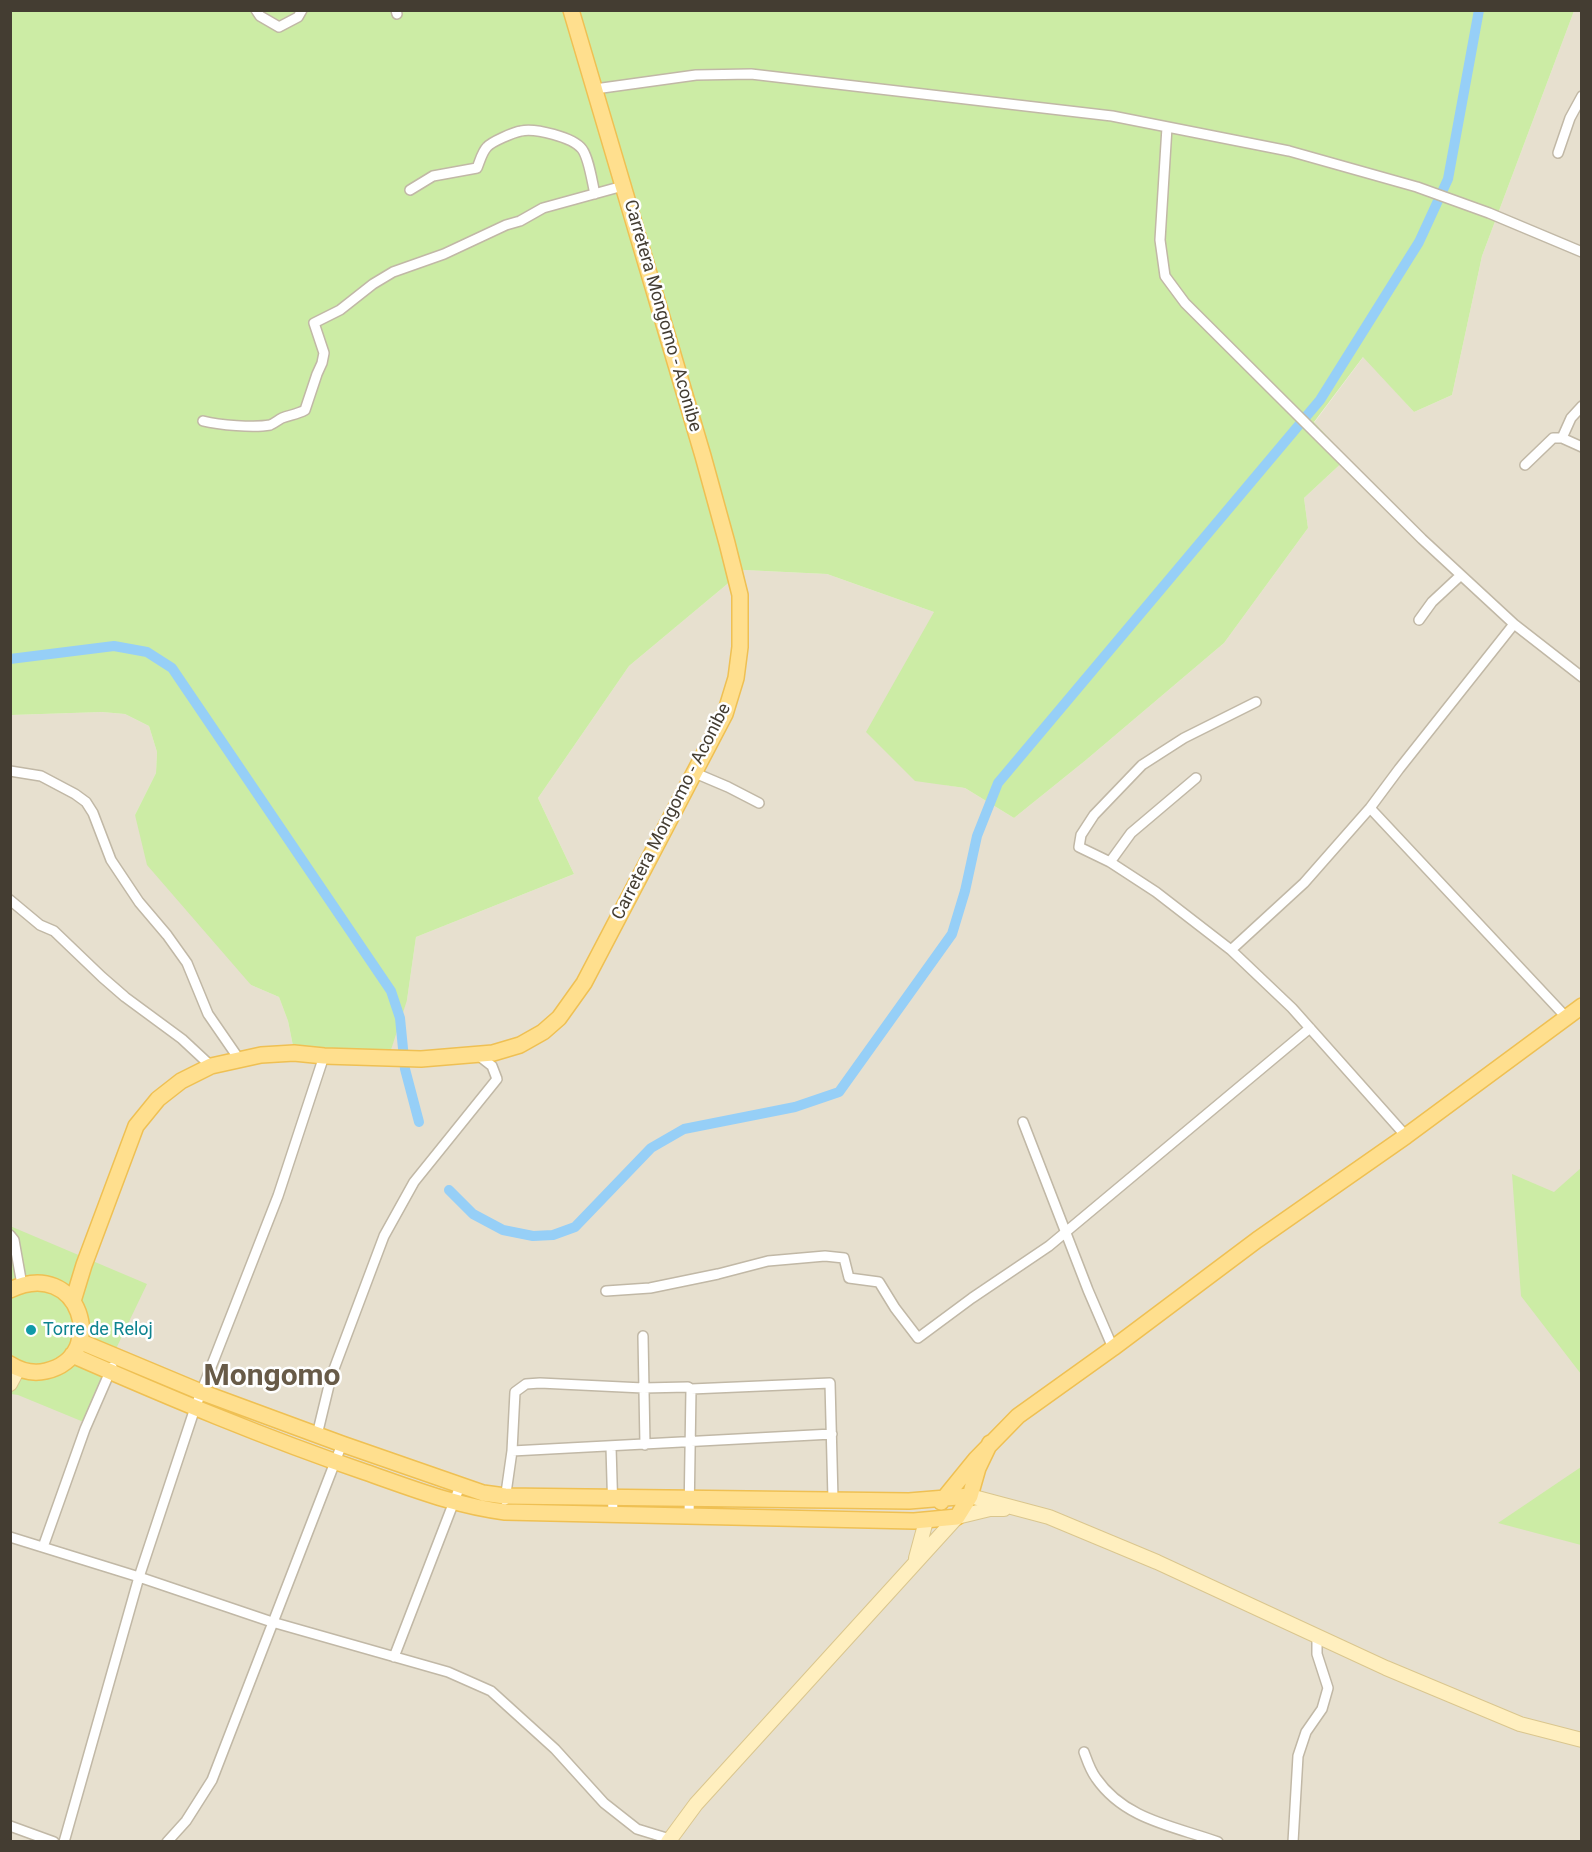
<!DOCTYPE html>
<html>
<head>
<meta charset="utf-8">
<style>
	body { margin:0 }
	#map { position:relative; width:1592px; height:1852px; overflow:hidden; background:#f3ede1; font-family:Roboto,sans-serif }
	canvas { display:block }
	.frame { position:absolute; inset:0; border:12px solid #443d32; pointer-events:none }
</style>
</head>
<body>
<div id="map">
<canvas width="1592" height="1852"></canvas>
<div class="frame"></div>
</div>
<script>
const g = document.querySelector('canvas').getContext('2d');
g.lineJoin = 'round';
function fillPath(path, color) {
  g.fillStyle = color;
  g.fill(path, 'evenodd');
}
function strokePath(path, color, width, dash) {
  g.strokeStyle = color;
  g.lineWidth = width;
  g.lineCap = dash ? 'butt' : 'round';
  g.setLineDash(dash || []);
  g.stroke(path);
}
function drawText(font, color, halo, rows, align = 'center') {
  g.font = font + ' Roboto,sans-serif';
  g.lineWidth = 5;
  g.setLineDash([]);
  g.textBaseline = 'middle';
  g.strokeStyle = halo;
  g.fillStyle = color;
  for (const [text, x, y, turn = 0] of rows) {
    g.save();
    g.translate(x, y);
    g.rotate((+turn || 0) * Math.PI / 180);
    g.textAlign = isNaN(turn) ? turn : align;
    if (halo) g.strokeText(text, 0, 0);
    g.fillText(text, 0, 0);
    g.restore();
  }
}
fillPath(new Path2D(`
	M1574 11H1581V1841H11L10 715 102 712 125 714 149 726 157 752 156 773 135 815 251 985 279 997 288 1021 294 1051 407 1000 416 937 574 874 538 798 629 666 744 570 827 574 934 612 945 785 965 788 1014 818 1086 760 1224 643 1308 528 1304 498 1347 458 1314 423 1364 356 1414 412 1452 395 1482 256Z`), '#e7e0cf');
fillPath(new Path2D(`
	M10 11H1574L1482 256 1452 395 1414 412 1363 357 1314 422 1347 458 1304 498 1308 528 1224 643 1086 760 1014 818 965 788 915 781 866 732 934 612 827 574 744 570 629 666 538 798 574 874 416 937 407 1000 390 1053 294 1051 288 1021 279 997 251 985 147 865 135 815 156 773 157 752 149 726 125 714 102 712 11 715Z
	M1581 1168V1374L1521 1296 1512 1174 1554 1192Z
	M10 1226 147 1284 114 1353 86 1423 18 1395 11 1394Z
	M1581 1467V1545L1498 1523Z`), '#cceca5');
strokePath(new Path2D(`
	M10 659 114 646 147 652 172 668 391 991 400 1018 405 1069 419 1122
	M449 1190 473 1214 503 1230 533 1236 553 1235 575 1227 651 1148 684 1129 795 1107 839 1092 952 934 965 891 977 836 998 783 1320 400 1419 242 1448 179 1479 10`), '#96cff7', 10);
const street = new Path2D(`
	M256 10 260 16 279 27 298 17 302 10
	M396 10 397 14
	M595 89 696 75 751 74 1112 116 1289 151 1417 187 1489 213 1582 252
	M1167 127 1160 240 1165 276 1185 303 1422 539 1514 624 1582 677
	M1558 153 1570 118 1582 96
	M410 190 433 176 477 168C480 161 482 152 487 147 491 142 514 132 521 131 535 128 573 137 582 149 589 158 592 182 595 194
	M203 421C219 425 254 428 270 425 275 423 278 420 282 418 290 415 298 414 305 410L317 374 322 363 324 353 314 323 340 310 373 284 393 272 444 254 506 225 520 221 543 208 623 186
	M1562 438 1571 418 1582 406
	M1525 465 1553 438H1562L1582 447
	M1419 620 1432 602 1461 575
	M1256 702 1184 738 1142 765 1094 815 1081 835 1079 847 1110 862 1156 892 1231 950 1292 1008 1406 1136
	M10 771 41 776 75 794 86 802 93 813 111 860 139 902 167 935 187 963 208 1014 239 1059
	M695 773 728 787 759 803
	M1370 808 1566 1017
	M1110 862 1131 833 1196 778
	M10 900 40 925 54 931 102 977 125 997 182 1039 211 1066
	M1231 950 1304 883 1370 808 1399 769 1514 624
	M1023 1122 1088 1290 1113 1348
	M10 1235 14 1240 22 1285
	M606 1291 650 1288 718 1274 768 1261 825 1256 844 1258 849 1278 879 1282 895 1308 918 1338 972 1298 1049 1246 1310 1028
	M643 1336 645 1445
	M317 1435 331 1377 384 1236 414 1182 497 1079 492 1066 478 1055
	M611 1447 613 1514
	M512 1451 832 1434
	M505 1500 512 1451 515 1392 526 1384 540 1383 643 1388 688 1387 691 1389 830 1383 833 1499
	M689 1517 691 1389
	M10 1537 139 1577 272 1622 448 1672 491 1691 555 1749 604 1803 637 1829 673 1840
	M43 1547 85 1429 112 1367
	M394 1657 460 1486
	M1084 1752C1087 1760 1090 1770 1096 1778 1125 1820 1174 1826 1218 1842
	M10 1826 54 1842
	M64 1842 139 1577 195 1408 278 1196 324 1056
	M167 1842 186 1821 212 1780 342 1444
	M1293 1842 1298 1756 1306 1732 1322 1709 1328 1688 1317 1654V1636`);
const secondary = new Path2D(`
	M10 1384 18 1369
	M970 1496 1049 1517 1157 1562 1386 1668 1520 1724 1582 1740
	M916 1558 926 1521
	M668 1842 696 1804 957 1517 990 1509H1004`);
const primary = new Path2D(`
	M10 1290C80 1256 110 1356 46 1371 33 1374 21 1371 10 1364
	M73 1301 84 1265 136 1126 158 1099 181 1081 211 1066 261 1055 294 1053 324 1056 421 1059 493 1053 520 1045 543 1032 559 1018 584 983 725 714 736 678 740 647V595L727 543 703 456 571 10
	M79 1341 201 1392 342 1444 483 1493 505 1496 909 1501 970 1496
	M72 1355C168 1397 265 1438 365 1472 411 1488 456 1506 505 1512L914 1521 957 1517 970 1496 978 1468 990 1443
	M941 1502 976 1459 1018 1416 1113 1348 1257 1240 1406 1136 1582 1006`);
strokePath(street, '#c1b8a6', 12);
strokePath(secondary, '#dac68e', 16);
strokePath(primary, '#efc053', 18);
strokePath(street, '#fff', 9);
strokePath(secondary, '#ffefbf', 14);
strokePath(primary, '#ffdf8e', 15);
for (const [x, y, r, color] of [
	[31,1330,6,"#0f9aa8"]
]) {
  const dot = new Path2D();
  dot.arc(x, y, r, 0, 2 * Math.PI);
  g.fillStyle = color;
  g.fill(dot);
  strokePath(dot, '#fff', 2);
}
drawText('18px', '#443d32', '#fff', [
	["Carretera Mongomo - Aconibe",662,316,74],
	["Carretera Mongomo - Aconibe",672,812,-63]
]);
drawText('18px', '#0d838f', '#fff', [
	["Torre de Reloj",43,1330]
], 'left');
drawText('bold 30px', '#685b48', '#fff', [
	["Mongomo",272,1377]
]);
</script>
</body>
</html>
